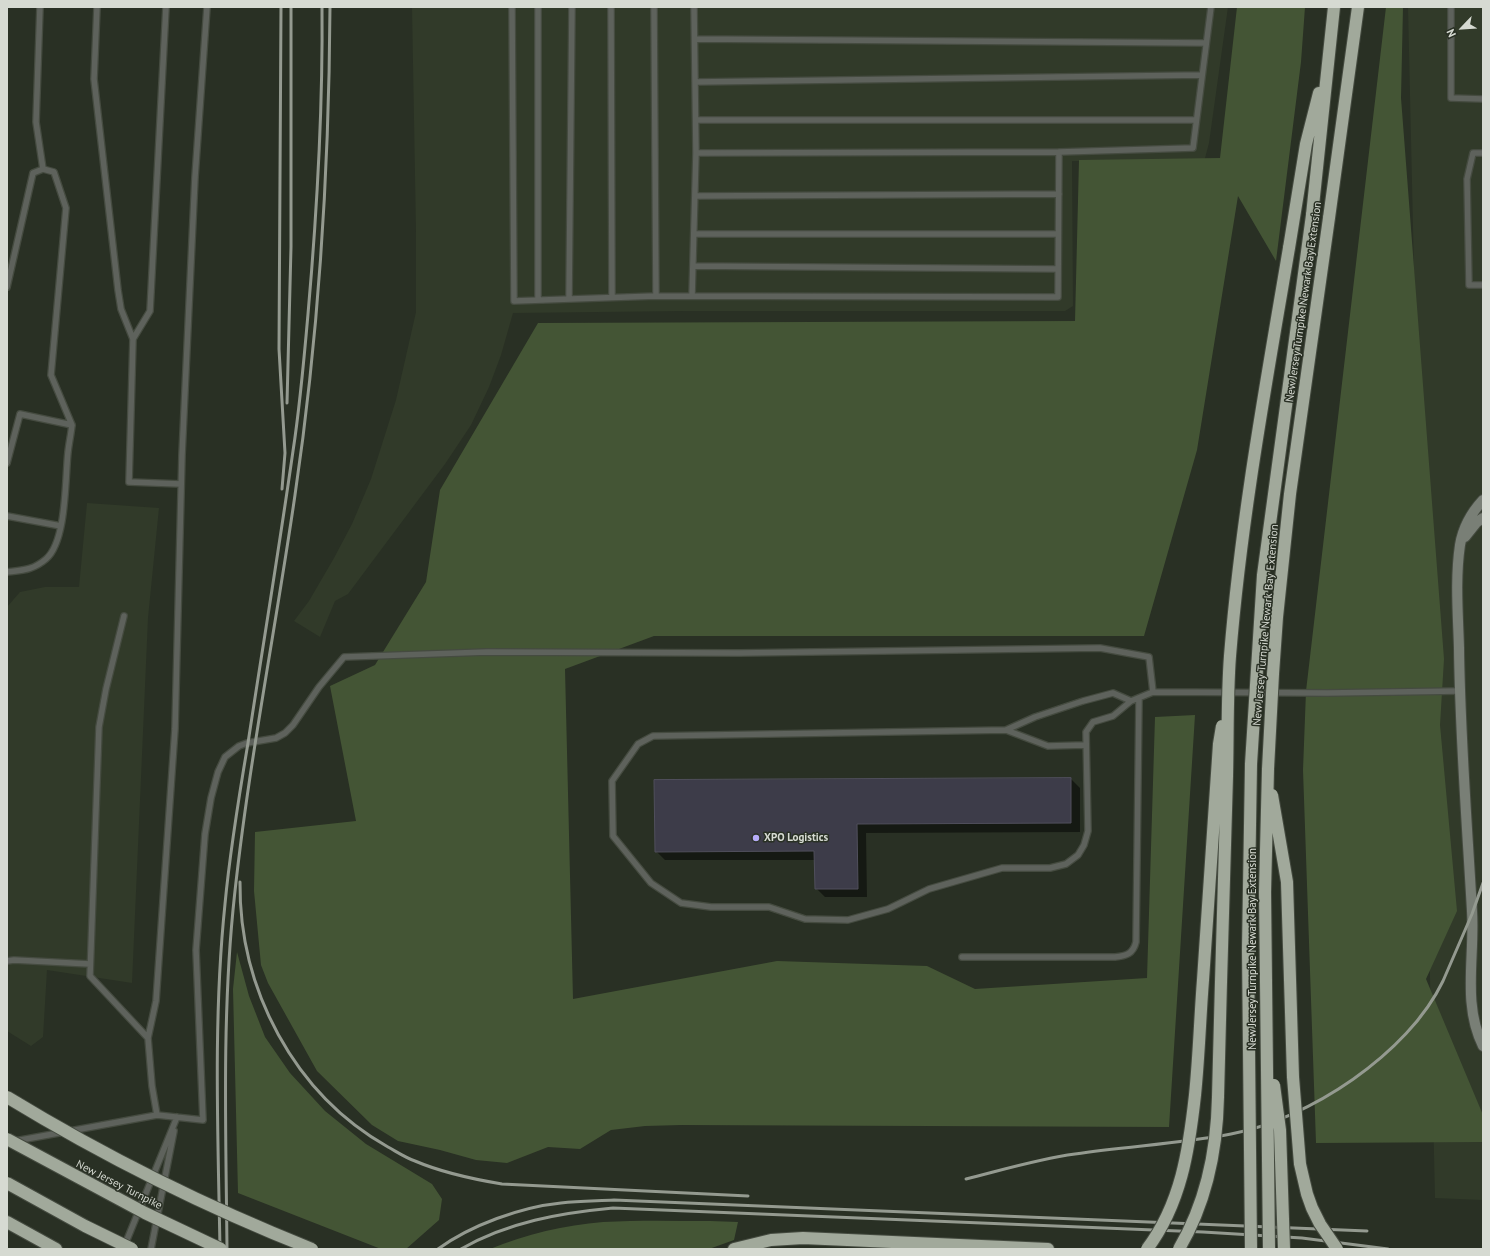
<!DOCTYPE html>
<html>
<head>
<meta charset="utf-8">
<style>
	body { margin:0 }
	#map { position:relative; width:1490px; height:1256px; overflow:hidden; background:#293024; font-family:"PT Sans",sans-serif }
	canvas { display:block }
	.frame { position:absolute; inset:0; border:8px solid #d6dad2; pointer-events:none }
	.north { position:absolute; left:1442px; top:8px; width:40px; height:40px; -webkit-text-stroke:3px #293024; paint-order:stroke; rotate:245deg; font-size:11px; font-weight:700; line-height:16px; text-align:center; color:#d6dad2 }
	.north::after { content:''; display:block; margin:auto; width:14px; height:18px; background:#d6dad2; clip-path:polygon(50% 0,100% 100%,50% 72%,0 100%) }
</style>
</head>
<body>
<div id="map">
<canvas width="1490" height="1256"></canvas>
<div class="frame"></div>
<div class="north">N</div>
</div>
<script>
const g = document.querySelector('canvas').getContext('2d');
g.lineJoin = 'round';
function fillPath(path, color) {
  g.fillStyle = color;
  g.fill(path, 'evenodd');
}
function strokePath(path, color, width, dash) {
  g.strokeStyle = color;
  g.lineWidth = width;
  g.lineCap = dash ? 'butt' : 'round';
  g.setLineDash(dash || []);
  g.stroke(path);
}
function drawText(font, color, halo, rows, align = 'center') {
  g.font = font + ' "PT Sans",sans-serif';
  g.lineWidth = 3;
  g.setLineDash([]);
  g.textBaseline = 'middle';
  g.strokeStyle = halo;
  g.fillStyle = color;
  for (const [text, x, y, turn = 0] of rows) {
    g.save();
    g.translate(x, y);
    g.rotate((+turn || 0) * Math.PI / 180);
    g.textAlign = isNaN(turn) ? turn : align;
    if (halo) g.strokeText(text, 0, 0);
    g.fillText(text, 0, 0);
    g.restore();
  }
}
fillPath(new Path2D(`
	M412 7H1228L1209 143 1204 162 1072 161 1073 306 1065 311H684L513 313 501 355 489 387 471 425 445 464 348 594 335 601 320 637 294 621 309 601 334 558 352 524 371 479 396 400 416 312V232Z
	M1408 7H1483V1200L1435 1198Z
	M87 503 159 508 148 618 132 983 47 970 43 1037 31 1046 7 1031V607L20 592 45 587H79Z`), '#313a29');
fillPath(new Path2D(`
	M1237 7H1305L1301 62 1276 261 1238 196 1197 450 1144 636H654L565 669 573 999 777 961 927 966 975 989 1147 978 1155 717 1195 715 1169 1127 681 1125 645 1126 611 1130 580 1149 548 1147 507 1163 476 1160 440 1150 398 1141 372 1125 317 1071 268 983 261 965 254 891 255 832 356 821 330 686 375 665 426 582 440 490 538 323 1075 321 1079 160 1220 158Z
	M1386 7H1403L1401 98 1444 659 1440 725 1457 911 1426 979 1483 1115V1142L1316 1143 1303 770 1306 691Z
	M237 952 249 996 265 1037 290 1073 325 1111 366 1144 432 1184 442 1199 439 1220 406 1249H381L238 1193 233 989Z
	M710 1221 738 1222 734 1240 709 1249H490C526 1234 565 1225 603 1222 639 1220 675 1221 710 1221Z`), '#445535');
fillPath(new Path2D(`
	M1071 779 1080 788V832L866 833 867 897H825L816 888 815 860H665L656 851Z`), '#0007');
const building = new Path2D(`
	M1071 778V823L857 824 858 889H815L814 851 655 852 654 780Z`);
fillPath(building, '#3d3c49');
strokePath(building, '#504f5c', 1);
const service = new Path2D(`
	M40 7 36 122 43 169
	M97 7 94 79 118 290 121 309 133 339 129 482 181 484
	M512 7 514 301 656 296 654 7
	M611 7 612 297
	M694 7 696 153
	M1451 7V98L1483 99
	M695 39 1206 43
	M695 82 1202 75
	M696 120H1196
	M1059 152 1193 148 1211 7
	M1483 153H1473L1467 179 1469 285H1483
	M695 196 1059 194
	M694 234H1058
	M693 266 1058 269
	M7 287 33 173 43 169 54 172 66 208 51 375 72 425
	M656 296 1058 297 1059 152 696 153 692 296
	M569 299 572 7
	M538 300V7
	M133 339 150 311 166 7
	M7 463 20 414 72 425C71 434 69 443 68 452 65 478 67 541 46 559 33 570 24 570 7 572
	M7 516 61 526
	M124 616 106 689 99 727 90 976 148 1038 152 1086 157 1115 203 1120 196 950 205 834 211 798 218 772 225 757 239 746 247 743 276 738 285 733 293 725 319 687 344 657 487 652 739 653 1100 648 1149 657 1153 692
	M1131 701 1113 693 1083 701 1035 717 1006 730 653 736 638 744 612 781 613 836 651 883 681 903 711 907H769L805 919 848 920 888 909 929 889 1002 868H1050L1066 864 1078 855 1084 845 1088 831 1086 732 1093 722 1113 716 1131 701 1153 692 1327 693 1459 691
	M1006 730 1048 746 1085 745
	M962 957H1115C1126 956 1133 954 1136 942L1139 698
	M7 961 14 960 90 964
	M148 1038 156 1001 175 729 182 455 195 177 207 7
	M15 1141 157 1115
	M124 1247 177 1117
	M151 1249 174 1131`);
const secondary = new Path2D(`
	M1483 500C1471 513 1463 527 1460 545 1455 579 1458 614 1459 648 1460 736 1467 823 1472 911 1475 956 1462 1004 1483 1046
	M1465 537 1477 522 1483 518`);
const motorway = new Path2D(`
	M1312 215 1334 7
	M1329 218 1358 7
	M1289 248 1306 144 1319 93
	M7 1222 56 1249
	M734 1249 771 1240 803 1238 1048 1249`);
strokePath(service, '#454b40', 8);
strokePath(secondary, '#454b40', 12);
strokePath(motorway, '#454b40', 14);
strokePath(service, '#5e625c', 5.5);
strokePath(secondary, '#797f76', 10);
strokePath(motorway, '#a1a99b', 12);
strokePath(new Path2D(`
	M281 7 279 349 285 453 282 489
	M287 403 291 247V7
	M240 882C239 989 294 1094 388 1147 397 1152 406 1158 415 1161 443 1173 472 1179 502 1184L748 1196
	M966 1179C1002 1170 1038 1159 1075 1154 1127 1146 1179 1144 1231 1134 1309 1119 1408 1054 1443 981L1472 914 1483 883
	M220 1249C218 1134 213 1019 225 904 230 850 239 796 248 743 263 645 279 549 293 451 300 406 304 360 308 314 317 212 323 110 322 7
	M227 1249C226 1136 222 1023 233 910 247 771 275 633 295 495 319 333 329 170 330 7
	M438 1249C471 1225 521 1207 561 1203 579 1201 596 1201 614 1200L1367 1231
	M461 1249C508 1222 560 1213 613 1208L1203 1232 1302 1238 1388 1249`), '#949a90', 3);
const motorwayBridge = new Path2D(`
	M1272 795 1287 882 1293 1077 1300 1164 1307 1194 1312 1208 1320 1224 1337 1249
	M1274 1085 1280 1130 1284 1249
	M7 1097C104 1156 206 1207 312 1249
	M7 1139 145 1213 221 1249
	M7 1183 85 1226 132 1249
	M1147 1249C1181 1204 1189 1150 1195 1095 1199 1056 1200 1018 1203 980 1209 901 1214 822 1219 744L1222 726
	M1179 1249C1206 1203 1217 1150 1218 1097 1221 990 1223 883 1227 776 1228 735 1227 696 1230 656 1241 519 1266 384 1289 248
	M1251 1249 1248 949 1251 764 1263 575 1312 215
	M1269 1249 1265 892 1268 769 1273 674 1277 617 1290 494 1329 218`);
strokePath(motorwayBridge, '#454b40', 14, []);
strokePath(motorwayBridge, '#a1a99b', 12);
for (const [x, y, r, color] of [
	[756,838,4,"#b6acf8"]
]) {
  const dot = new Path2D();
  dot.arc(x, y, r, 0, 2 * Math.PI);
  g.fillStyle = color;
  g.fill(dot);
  strokePath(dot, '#293024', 1.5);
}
drawText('11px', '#d6dad2', '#293024', [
	["New Jersey Turnpike Newark Bay Extension",1304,302,-82],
	["New Jersey Turnpike Newark Bay Extension",1266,625,-85],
	["New Jersey Turnpike Newark Bay Extension",1253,949,-90],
	["New Jersey Turnpike",119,1185,27]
]);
drawText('bold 11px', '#d6dad2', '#293024', [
	["XPO Logistics",764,838]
], 'left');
</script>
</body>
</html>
